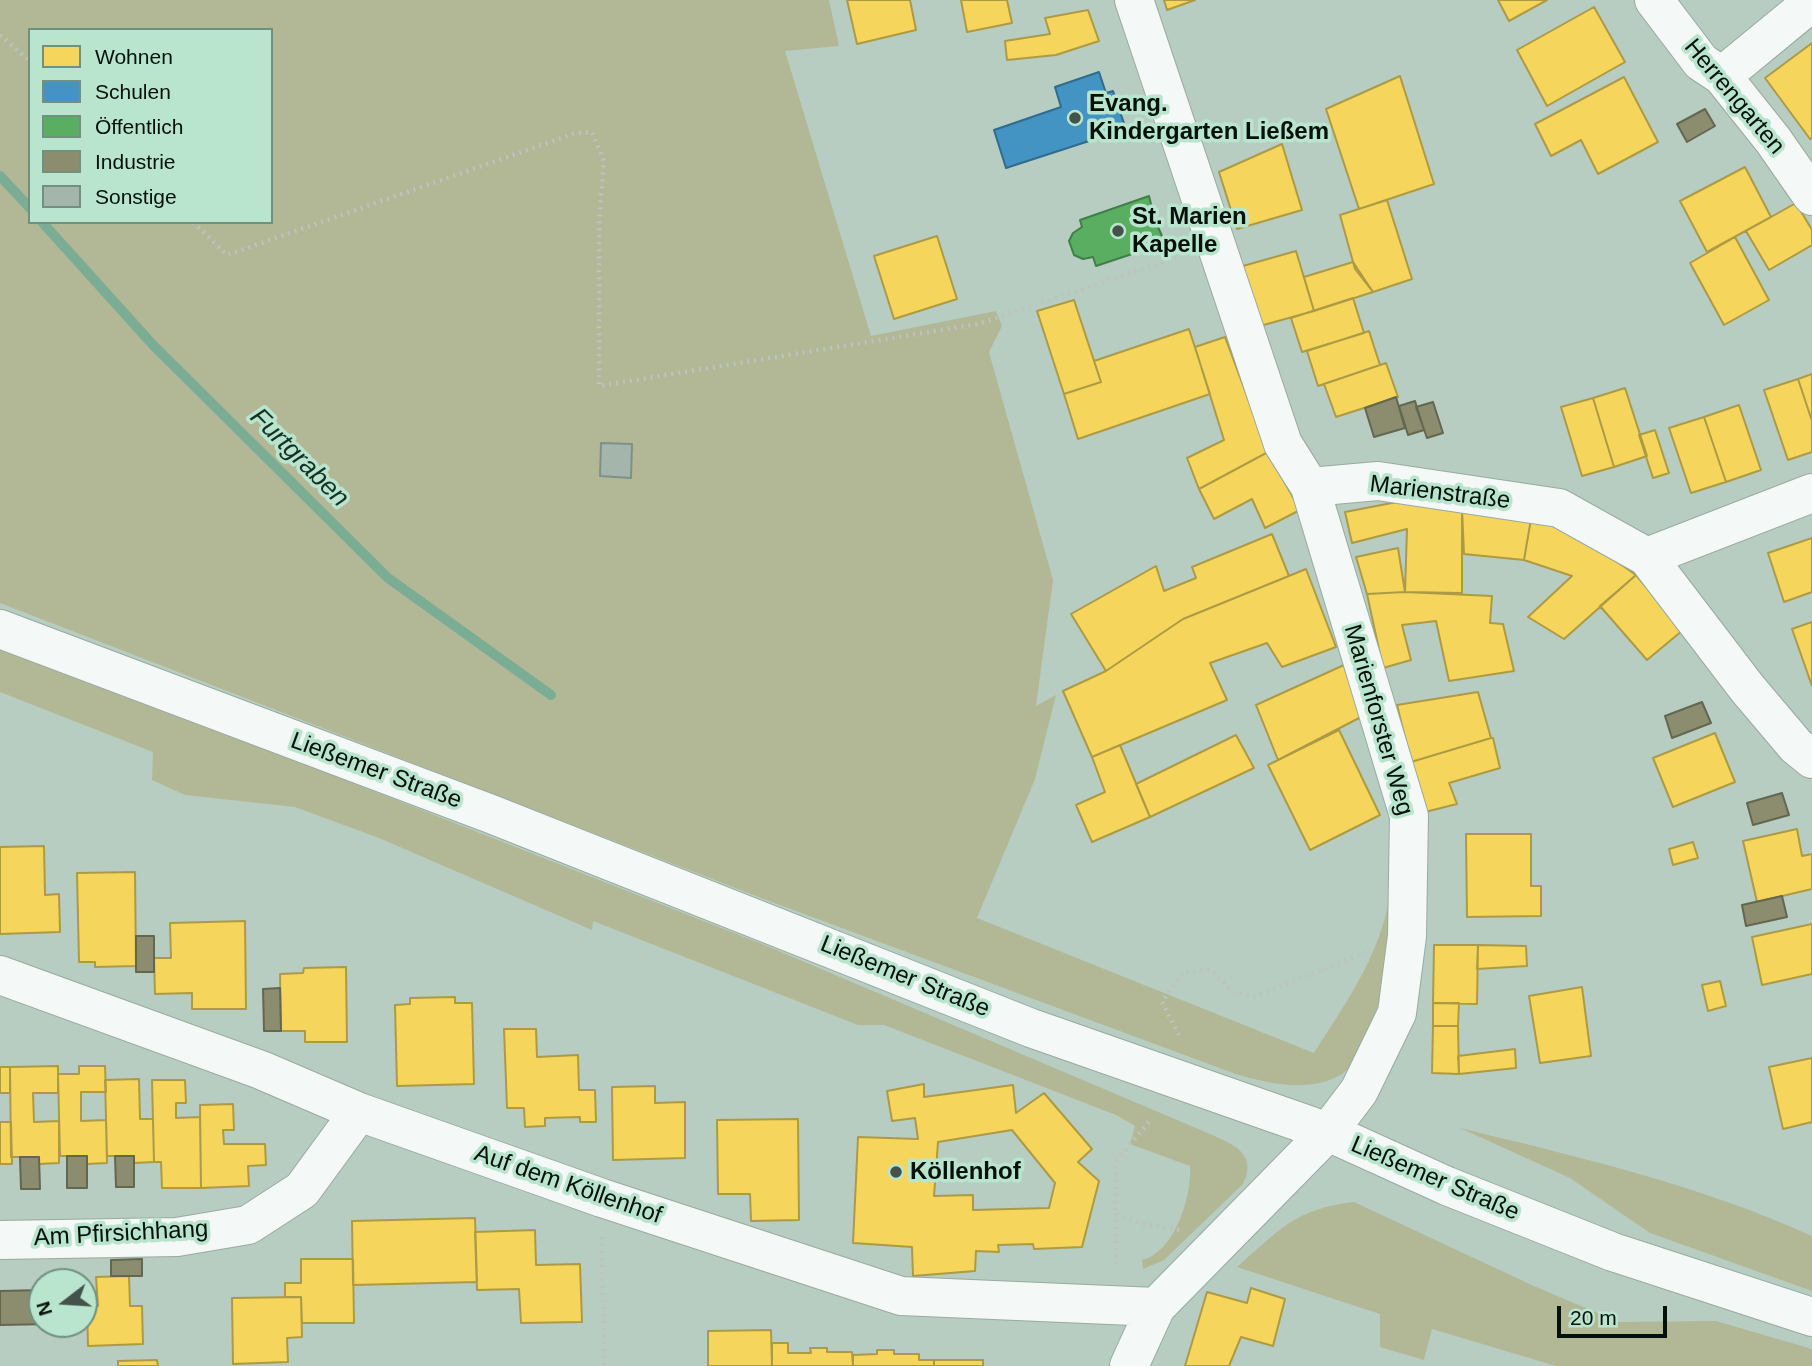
<!DOCTYPE html>
<html>
<head>
<meta charset="utf-8">
<style>
	body { margin:0 }
	#map { position:relative; width:1812px; height:1366px; overflow:hidden; background:#b7cdc1; font-family:Arial,sans-serif }
	canvas { display:block }
	.legend { position:absolute; left:28px; top:28px; width:245px; height:196px; box-sizing:border-box; background:#b9e4cd; border:2px solid #71907f; margin:0; padding:9px 12px; list-style:none; font-size:21px; color:#04120b }
	.legend li { display:flex; align-items:center; gap:14px; height:35px }
	.legend b { width:35px; border:2px solid #71907f }
	.north { position:absolute; left:28px; top:1268px; width:70px; height:70px; box-sizing:border-box; background:#b9e4cd; border:2px solid #71907f; border-radius:50%; rotate:253deg; font-size:19px; font-weight:700; line-height:28px; text-align:center; color:#04120b }
	.north::after { content:''; display:block; margin:auto; width:24px; height:32px; background:#43534b; clip-path:polygon(50% 0,100% 100%,50% 72%,0 100%) }
	.scale { position:absolute; left:1557px; top:1306px; width:110px; height:32px; box-sizing:border-box; border:4px solid #04120b; border-top:0; padding-left:9px; font-size:21px; line-height:24px; white-space:nowrap; color:#04120b; -webkit-text-stroke:5px #b9e4cd; paint-order:stroke }
</style>
</head>
<body>
<div id="map">
<canvas width="1812" height="1366"></canvas>
<ul class="legend">
<li><b style="height:19px;background:#f6d55c"></b>Wohnen</li>
<li><b style="height:19px;background:#4393c3"></b>Schulen</li>
<li><b style="height:19px;background:#5aae61"></b>Öffentlich</li>
<li><b style="height:19px;background:#8c8c6e"></b>Industrie</li>
<li><b style="height:19px;background:#a4b5ac"></b>Sonstige</li>
</ul>
<div class="north">N</div>
<div class="scale">20 m</div>
</div>
<script>
const g = document.querySelector('canvas').getContext('2d');
g.lineJoin = 'round';
function fillPath(path, color) {
  g.fillStyle = color;
  g.fill(path, 'evenodd');
}
function strokePath(path, color, width, dash) {
  g.strokeStyle = color;
  g.lineWidth = width;
  g.lineCap = dash ? 'butt' : 'round';
  g.setLineDash(dash || []);
  g.stroke(path);
}
function drawText(font, color, halo, rows, align = 'center') {
  g.font = font + ' Arial,sans-serif';
  g.lineWidth = 7;
  g.setLineDash([]);
  g.textBaseline = 'middle';
  g.strokeStyle = halo;
  g.fillStyle = color;
  for (const [text, x, y, turn = 0] of rows) {
    g.save();
    g.translate(x, y);
    g.rotate((+turn || 0) * Math.PI / 180);
    g.textAlign = isNaN(turn) ? turn : align;
    if (halo) g.strokeText(text, 0, 0);
    g.fillText(text, 0, 0);
    g.restore();
  }
}
fillPath(new Path2D(`
	M0 0H829L839 46 785 51 871 336 996 311 1002 326 989 352 1053 580 1036 706 1056 695 1035 779 977 918 1314 1053C1347 1001 1383 951 1391 888 1387 950 1390 992 1360 1049 1355 1058 1351 1068 1342 1074 1309 1094 1266 1083 1233 1073L769 901 0 603ZM30 30H271V222H30Z
	M0 644 767 946 1203 1131C1227 1142 1260 1151 1243 1184L1164 1260 1143 1269 1142 1260C1175 1252 1192 1196 1190 1166L1130 1144 1135 1126 1116 1115 884 1025H858L593 921 592 930 379 838 295 807 185 795 152 780 153 752 0 692Z
	M1460 1128C1579 1157 1700 1185 1812 1236V1291L1650 1233 1570 1178Z
	M1354 1202 1536 1287 1619 1322 1716 1321 1812 1349V1366H1556L1432 1329 1424 1360 1380 1347V1314L1237 1267C1278 1231 1296 1208 1354 1202Z`), '#b2b896');
const homes = new Path2D(`
	M847 0H910L916 30 857 44Z
	M961 0H1007L1012 23 967 32Z
	M1164 0H1195L1167 10Z
	M1498 0H1547L1509 21Z
	M1594 7 1625 62 1547 106 1517 50Z
	M1088 10 1099 41 1056 55 1007 60 1005 41 1050 34 1045 18Z
	M1812 43V138L1810 139 1765 78Z
	M1400 76 1434 184 1359 209 1326 109Z
	M1624 77 1658 142 1598 174 1581 140 1551 156 1535 124Z
	M1282 144 1302 210 1237 229 1219 172Z
	M1745 167 1771 217 1707 252 1680 201Z
	M1387 200 1412 279 1373 292 1355 269 1340 215Z
	M1796 203 1812 230V245L1769 270 1746 231Z
	M937 236 957 299 894 319 874 256Z
	M1735 237 1769 300 1724 325 1690 263Z
	M1296 251 1314 311 1260 326 1243 266Z
	M1353 262 1373 292 1314 311 1304 277Z
	M1353 298 1364 333 1302 352 1291 318Z
	M1074 300 1101 382 1064 394 1037 311Z
	M1189 329 1210 394 1078 439 1064 394 1101 382 1094 361Z
	M1369 331 1380 365 1318 386 1307 351Z
	M1225 337 1268 452 1199 489 1187 458 1224 440 1195 347Z
	M1386 363 1398 397 1336 417 1324 384Z
	M1812 374V421L1798 379Z
	M1798 379 1812 421V452L1788 460 1764 390Z
	M1625 388 1647 456 1614 467 1593 398Z
	M1593 398 1614 467 1582 476 1561 407Z
	M1739 405 1761 470 1726 482 1704 417Z
	M1704 417 1726 482 1691 493 1669 428Z
	M1655 430 1669 473 1653 478 1639 435Z
	M1268 452 1300 510 1265 528 1252 499 1214 519 1199 489Z
	M1397 502 1462 509V593L1405 592 1407 529 1352 543 1345 512Z
	M1462 509 1531 519 1524 560 1464 554Z
	M1531 519 1560 528 1593 545 1636 575 1564 639 1528 617 1572 576 1524 560Z
	M1272 534 1289 576 1183 619 1106 671 1071 614 1156 566 1164 591 1196 578 1192 567Z
	M1812 538V592L1784 602 1768 553Z
	M1398 548 1405 592 1367 594 1356 557Z
	M1306 569 1336 647 1282 667 1267 643 1210 663 1227 700 1092 757 1063 691 1106 671 1183 619Z
	M1636 575 1683 630 1647 660 1600 606Z
	M1405 592 1492 596 1490 623 1503 624 1514 671 1449 681 1436 621 1402 625 1411 660 1383 668 1367 594Z
	M1812 622V686L1792 629Z
	M1344 665 1361 717 1278 760 1256 705Z
	M1478 692 1491 738 1411 762 1397 705Z
	M1339 730 1380 815 1310 850 1268 765Z
	M1715 733 1735 782 1673 807 1653 758Z
	M1236 735 1254 768 1150 817 1136 784Z
	M1491 738H1493L1500 768 1449 783 1457 804 1425 812 1411 762Z
	M1120 745 1150 817 1092 842 1076 805 1105 792 1092 757Z
	M1797 829 1802 856 1812 854V889L1757 902 1743 841Z
	M1466 834H1531V886H1541V916L1467 917Z
	M1693 842 1698 858 1673 865 1669 849Z
	M44 846 45 895 59 894 60 932 0 934V847Z
	M135 872 136 966 95 967V962H79L77 873Z
	M245 921 246 1009H192V993L155 994 154 958H171L170 923Z
	M1812 924V974L1762 985 1752 937Z
	M1434 945H1478L1477 1004 1433 1003Z
	M1478 945 1526 946 1527 966 1477 969Z
	M346 967 347 1042H305V1031H281L280 974 303 973 304 968Z
	M1720 981 1726 1006 1708 1011 1702 985Z
	M1582 987 1591 1056 1540 1063 1529 996Z
	M455 997V1003H472L474 1084 397 1086 395 1005 410 1004V998Z
	M1433 1003H1459L1458 1026H1433Z
	M1433 1026H1458L1459 1074 1432 1073Z
	M504 1029H536L537 1057 578 1055 579 1090H595L596 1122H580V1117L545 1118V1126L525 1127 524 1108H507Z
	M1515 1049 1516 1068 1459 1074 1458 1056Z
	M1812 1058V1122L1783 1129 1769 1067Z
	M58 1066V1093H33L34 1122 59 1121V1163L39 1164V1157H11L10 1067Z
	M79 1066H105L106 1092H81V1121L106 1120 107 1163 87 1164V1156H60L58 1074H79Z
	M0 1067H10V1093H0Z
	M139 1079 140 1119H153L154 1162 134 1163V1156H107L105 1080Z
	M152 1080H185L186 1103H176V1118L200 1117 201 1188H162L161 1162H154Z
	M924 1084V1097L1013 1085 1016 1113 1044 1093 1092 1149 1078 1162 1099 1181 1082 1247 1034 1249 1033 1244 998 1245 999 1252 976 1251 975 1271 913 1276 912 1247 853 1243 858 1137 918 1139 915 1118 892 1121 887 1091ZM1012 1130 1055 1183 1049 1208 973 1210V1195L934 1196 938 1142Z
	M655 1086V1103L685 1102V1158L613 1160 612 1087Z
	M233 1104 234 1130H223L224 1144H265L266 1165 248 1166 249 1186 201 1188 200 1105Z
	M798 1119 799 1220 751 1221 750 1194H718L717 1120Z
	M0 1122H11L12 1164H0Z
	M475 1218 477 1282 353 1285 352 1221Z
	M535 1230 536 1265 580 1264 582 1322 521 1323 519 1289 477 1290 475 1232Z
	M301 1259H353L354 1323H302L301 1297H285V1283H301Z
	M129 1276 130 1306H142L143 1344 88 1346 87 1306H98L96 1277Z
	M1251 1288 1285 1299 1273 1346 1241 1337 1229 1366H1185L1207 1292 1247 1303Z
	M301 1297 302 1337 287 1338 288 1362 233 1364 232 1298Z
	M771 1330 772 1366H708V1331Z
	M772 1343H788V1353H811L810 1348H827V1352H852L853 1366H772Z
	M877 1350H894V1354H919V1360H934V1366H853V1355L877 1354Z
	M157 1360 158 1366H118V1361Z
	M934 1360H983V1366H934Z`);
fillPath(homes, '#f6d55c');
strokePath(homes, '#ad9a44', 2);
const schools = new Path2D(`
	M1099 72 1106 93 1113 91 1126 129 1006 168 994 130 1061 107 1055 87Z`);
fillPath(schools, '#4393c3');
strokePath(schools, '#306c8c', 2);
const public = new Path2D(`
	M1149 196 1155 220 1165 243 1096 266 1093 257 1083 259 1074 255 1069 241 1073 233 1082 227 1080 220Z`);
fillPath(public, '#5aae61');
strokePath(public, '#407f47', 2);
const industry = new Path2D(`
	M1705 109 1715 126 1687 142 1677 124Z
	M1396 397 1405 428 1374 437 1365 408Z
	M1415 401 1424 430 1408 435 1399 406Z
	M1433 402 1443 433 1427 438 1416 407Z
	M1702 702 1711 723 1672 738 1665 716Z
	M1782 793 1789 815 1753 825 1747 803Z
	M1782 896 1787 917 1746 926 1742 905Z
	M136 936H154V972H136Z
	M280 988 281 1031H264L263 989Z
	M67 1156H87V1188H67Z
	M115 1156H134V1187H116Z
	M20 1157H39L40 1189H21Z
	M142 1259V1276H111V1260Z
	M42 1290V1324H51L0 1325V1291Z`);
fillPath(industry, '#8c8c6e');
strokePath(industry, '#636750', 2);
strokePath(new Path2D(`
	M0 176 30 208
	M42 222 153 345 388 578 551 695`), '#7bad94', 10);
const building = new Path2D(`
	M601 443 632 444 631 478 600 476Z`);
fillPath(building, '#a4b5ac');
strokePath(building, '#7f9088', 2);
const street = new Path2D(`
	M1654 0 1701 62 1722 76 1773 140 1812 196
	M1722 76 1812 2
	M1310 487 1378 481 1559 508 1647 557 1747 688 1796 746 1812 759
	M1647 557 1812 493
	M0 975 261 1070 359 1112 602 1198 901 1296 1156 1307
	M0 1240 177 1237 248 1225 302 1190 359 1112
	M1129 1366 1156 1307 1328 1132 1359 1091 1397 1013 1407 936 1409 816 1310 487 1283 444 1134 0`);
const secondary = new Path2D(`
	M0 629 491 814 1031 1028 1328 1132 1447 1186 1613 1252 1812 1317`);
strokePath(street, '#99aaa0', 40);
strokePath(secondary, '#99aaa0', 40);
strokePath(new Path2D(`
	M0 35 30 61
	M193 222 227 255 576 133 592 132 604 161 599 222V386L978 324 1181 256
	M1179 1035 1162 1002 1183 972 1211 970 1235 993 1254 997 1366 952
	M1149 1122 1116 1161 1115 1213 1143 1224 1180 1230
	M1115 1213 1116 1268
	M602 1237 604 1366`), '#bdc3bf', 4.5, [2, 5]);
strokePath(street, '#f4f8f6', 38);
strokePath(secondary, '#f4f8f6', 38);
for (const [x, y, r, color] of [
	[1075,118,7,"#43534b"],
	[1118,231,7,"#43534b"],
	[896,1172,7,"#43534b"]
]) {
  const dot = new Path2D();
  dot.arc(x, y, r, 0, 2 * Math.PI);
  g.fillStyle = color;
  g.fill(dot);
  strokePath(dot, '#b9e4cd', 2.5);
}
drawText('24px', '#04120b', '#b9e4cd', [
	["Herrengarten",1734,97,50],
	["Marienstraße",1440,493,7],
	["Marienforster Weg",1378,720,74],
	["Ließemer Straße",376,771,20],
	["Ließemer Straße",905,977,22],
	["Ließemer Straße",1435,1179,23],
	["Auf dem Köllenhof",568,1185,19],
	["Am Pfirsichhang",121,1234,-3]
]);
drawText('bold 24px', '#04120b', '#b9e4cd', [
	["Evang.",1089,104],
	["Kindergarten Ließem",1089,132],
	["St. Marien",1132,217],
	["Kapelle",1132,245],
	["Köllenhof",910,1172]
], 'left');
drawText('italic 26px', '#143124', '#b9e4cd', [
	["Furtgraben",299,458,45]
]);
</script>
</body>
</html>
